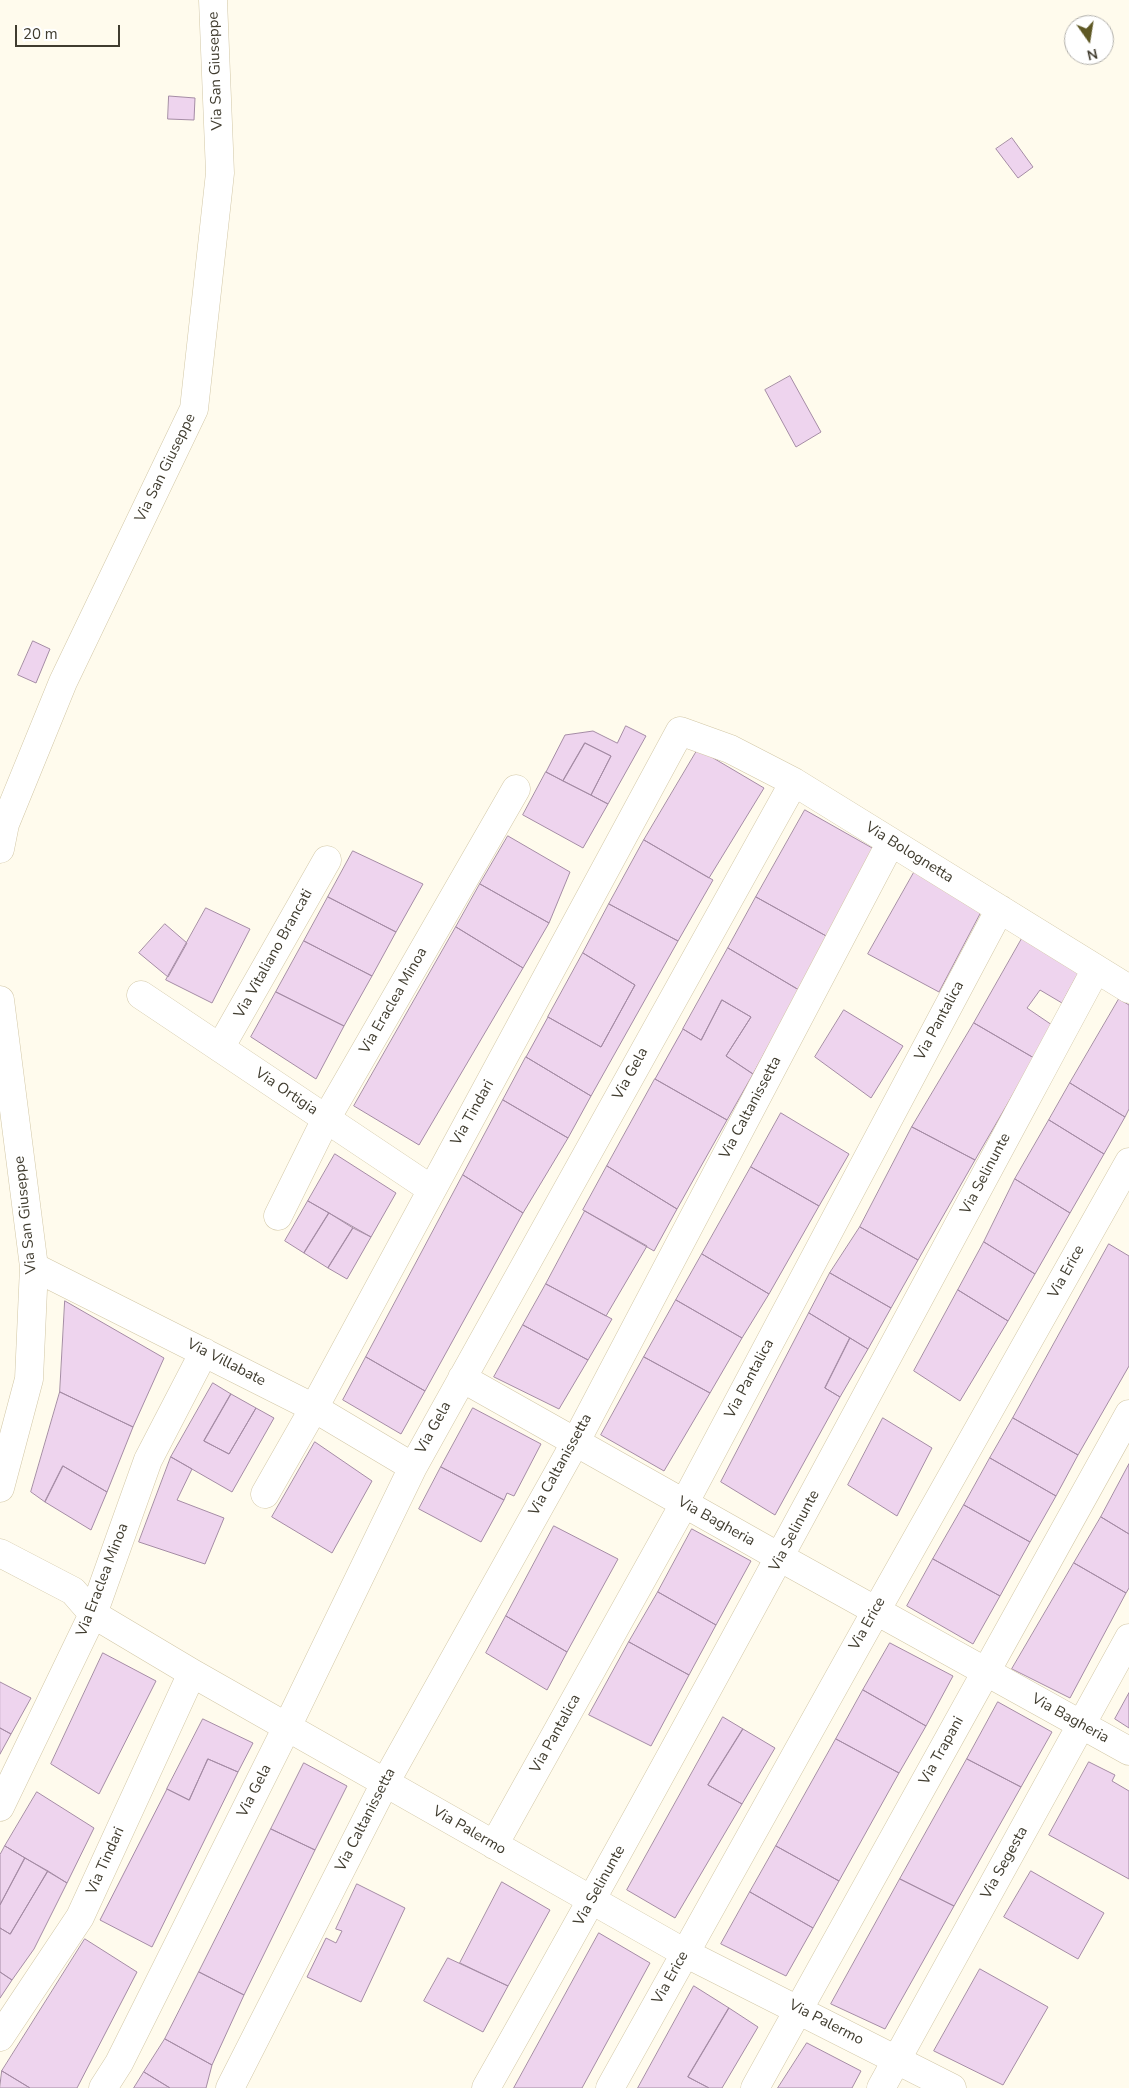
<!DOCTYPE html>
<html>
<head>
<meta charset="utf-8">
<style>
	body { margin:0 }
	#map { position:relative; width:1129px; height:2088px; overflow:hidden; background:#fffbed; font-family:"Nunito Sans",sans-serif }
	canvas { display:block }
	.north { position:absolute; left:1064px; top:15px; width:50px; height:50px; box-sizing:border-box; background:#fff; border:1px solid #b3b1ac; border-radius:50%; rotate:167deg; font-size:14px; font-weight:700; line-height:20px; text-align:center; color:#403c2f }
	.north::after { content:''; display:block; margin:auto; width:18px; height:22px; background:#5e5824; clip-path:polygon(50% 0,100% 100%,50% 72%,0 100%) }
	.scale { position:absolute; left:15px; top:25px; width:105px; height:22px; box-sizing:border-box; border:2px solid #403c2f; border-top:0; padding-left:6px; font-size:15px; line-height:18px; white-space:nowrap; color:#403c2f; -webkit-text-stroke:4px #fff; paint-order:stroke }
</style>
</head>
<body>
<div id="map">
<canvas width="1129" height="2088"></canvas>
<div class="north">N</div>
<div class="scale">20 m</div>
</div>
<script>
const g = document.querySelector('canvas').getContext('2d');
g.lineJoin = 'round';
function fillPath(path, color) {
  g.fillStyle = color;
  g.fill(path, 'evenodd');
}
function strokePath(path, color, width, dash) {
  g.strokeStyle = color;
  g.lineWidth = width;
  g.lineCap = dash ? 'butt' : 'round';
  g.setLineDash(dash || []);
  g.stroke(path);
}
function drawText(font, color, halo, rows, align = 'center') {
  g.font = font + ' "Nunito Sans",sans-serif';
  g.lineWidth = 5;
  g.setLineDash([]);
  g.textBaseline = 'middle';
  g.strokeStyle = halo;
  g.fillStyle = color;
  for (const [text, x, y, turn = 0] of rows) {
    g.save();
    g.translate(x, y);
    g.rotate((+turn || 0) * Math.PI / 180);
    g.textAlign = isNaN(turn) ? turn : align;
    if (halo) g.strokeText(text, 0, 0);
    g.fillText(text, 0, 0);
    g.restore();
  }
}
const building = new Path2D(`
	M169 96 195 98 194 120 168 119Z
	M1012 138 1033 167 1018 178 996 149Z
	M790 376 821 432 796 447 765 390Z
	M33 641 50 649 36 683 18 675Z
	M626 726 646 736 608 804 591 795 611 756 585 743 563 781 546 772 565 735 593 731 617 743Z
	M585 743 611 756 591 795 563 781Z
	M698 749 764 788 709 878 644 840Z
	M546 772 608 804 583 848 523 815Z
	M805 810 874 849 828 937 756 897Z
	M508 836 570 872 549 923 480 884Z
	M644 840 713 880 678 941 609 904Z
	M353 851 423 884 396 932 328 897Z
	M916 869 982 910 939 992 868 954Z
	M480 884 549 923 523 968 456 927Z
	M328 897 396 932 372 976 304 941Z
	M756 897 828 937 799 990 728 948Z
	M609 904 678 941 591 1096 526 1057 548 1017 601 1047 635 985 583 953Z
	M206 908 250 929 212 1003 166 980Z
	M165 924 187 943 168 977 139 953Z
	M456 927 523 968 419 1145 354 1106Z
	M1024 935 1080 970 1062 1003 1040 990 1027 1008 1052 1025 1034 1058 974 1023Z
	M304 941 372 976 344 1026 276 992Z
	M728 948 799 990 753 1074 726 1056 751 1017 722 1000 701 1040 683 1029Z
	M583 953 635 985 601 1047 548 1017Z
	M276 992 344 1026 316 1079 251 1037Z
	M1119 999 1129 1005V1109L1125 1117 1070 1083Z
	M722 1000 751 1017 726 1056 753 1074 727 1120 655 1079 683 1029 701 1040Z
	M844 1010 903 1046 871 1098 815 1057Z
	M974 1023 1034 1058 975 1160 912 1127Z
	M526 1057 591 1096 568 1138 503 1100Z
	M655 1079 727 1120 677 1209 607 1166Z
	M1070 1083 1125 1117 1104 1154 1049 1120Z
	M503 1100 568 1138 523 1213 463 1175Z
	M781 1113 849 1154 819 1206 751 1167Z
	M1049 1120 1104 1154 1070 1213 1015 1179Z
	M912 1127 975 1160 918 1260 860 1227Z
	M335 1154 396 1193 371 1237 308 1201Z
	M607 1166 677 1209 654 1251 583 1210Z
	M751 1167 819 1206 769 1294 702 1254Z
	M463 1175 523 1213 425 1391 366 1357Z
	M1015 1179 1070 1213 1035 1274 984 1242Z
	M308 1201 329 1213 304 1253 285 1241Z
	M585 1211 647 1246 606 1316 546 1284Z
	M329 1213 353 1228 328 1268 304 1253Z
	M860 1227 918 1260 891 1308 830 1273Z
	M353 1228 371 1237 347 1279 328 1268Z
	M984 1242 1035 1274 1008 1321 958 1290Z
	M1109 1244 1129 1256V1366L1078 1455 1013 1418Z
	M702 1254 769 1294 742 1338 676 1300Z
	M830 1273 891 1308 868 1349 809 1313Z
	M546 1284 612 1319 588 1360 523 1325Z
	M958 1290 1008 1321 960 1401 914 1371Z
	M676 1300 742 1338 710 1393 644 1357Z
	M65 1301 164 1358 133 1427 60 1392Z
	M809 1313 850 1338 825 1388 840 1397 775 1515 721 1482Z
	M523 1325 588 1360 559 1409 494 1377Z
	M850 1338 868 1349 840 1397 825 1388Z
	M366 1357 425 1391 401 1434 343 1400Z
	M644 1357 710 1393 664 1471 601 1435Z
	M213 1383 231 1394 204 1441 229 1454 256 1408 274 1418 232 1492 171 1457Z
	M60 1392 133 1427 107 1492 63 1466 45 1502 31 1492Z
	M231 1394 256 1408 229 1454 204 1441Z
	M473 1408 541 1444 514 1496 507 1493 504 1500 441 1467Z
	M883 1418 932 1448 897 1516 848 1485Z
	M1013 1418 1078 1455 1056 1496 990 1458Z
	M315 1442 372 1481 332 1553 272 1517Z
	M171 1457 192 1469 177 1500 224 1518 205 1564 139 1542Z
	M990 1458 1056 1496 1030 1542 964 1505Z
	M1129 1464V1534L1101 1517Z
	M63 1466 107 1492 91 1530 45 1502Z
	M441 1467 504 1500 481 1542 419 1509Z
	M964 1505 1030 1542 1000 1596 933 1559Z
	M1101 1517 1129 1534V1588L1126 1593 1074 1563Z
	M554 1526 618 1559 567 1652 506 1616Z
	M692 1529 751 1561 716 1625 658 1592Z
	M933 1559 1000 1596 973 1644 907 1606Z
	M1074 1563 1126 1593 1070 1698 1012 1669Z
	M658 1592 716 1625 689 1675 629 1642Z
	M506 1616 567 1652 547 1690 486 1653Z
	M629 1642 689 1675 651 1746 589 1715Z
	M890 1643 953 1676 926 1726 863 1690Z
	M103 1653 156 1681 99 1794 51 1764Z
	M0 1682 31 1698 11 1734 0 1728Z
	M863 1690 926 1726 899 1773 836 1739Z
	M1129 1693V1728L1115 1719Z
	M998 1702 1052 1732 1021 1787 967 1759Z
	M723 1717 743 1729 708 1785 742 1804 675 1918 627 1890Z
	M203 1719 253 1743 238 1772 208 1759 189 1800 167 1789Z
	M0 1728 11 1734 0 1754Z
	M743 1729 775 1748 742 1804 708 1785Z
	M836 1739 899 1773 839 1881 776 1846Z
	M208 1759 238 1772 152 1947 100 1920 167 1789 189 1800Z
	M967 1759 1021 1787 954 1906 900 1879Z
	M1089 1762 1115 1775 1112 1781 1129 1791V1879L1049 1835Z
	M304 1763 347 1786 315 1850 271 1829Z
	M37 1792 94 1828 67 1883 5 1846Z
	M271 1829 315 1850 244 1995 199 1972Z
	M5 1846 25 1858 0 1905V1855Z
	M776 1846 839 1881 813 1928 750 1892Z
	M25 1858 48 1871 10 1934 0 1928V1905Z
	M48 1871 67 1883 34 1949 12 1980 0 1972V1928L10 1934Z
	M1031 1871 1104 1913 1078 1959 1004 1917Z
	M900 1879 954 1906 885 2029 831 2004Z
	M502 1882 550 1910 508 1986 460 1963Z
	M357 1884 405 1908 361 2002 307 1977 326 1938 336 1943 342 1931 336 1929Z
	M750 1892 813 1928 786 1976 721 1944Z
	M599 1933 650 1963 582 2088H514Z
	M85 1939 137 1972 77 2088H30L2 2071Z
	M448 1958 508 1986 483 2032 424 2001Z
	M980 1969 1048 2007 1003 2085 934 2051Z
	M0 1972 12 1980 0 1998Z
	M199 1972 244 1995 212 2065 165 2039Z
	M694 1986 729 2008 688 2077 709 2088H638Z
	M729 2008 758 2027 722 2088H709L688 2077Z
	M165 2039 212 2065 206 2088H170L144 2072Z
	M807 2043 861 2071 852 2088H778Z
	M2 2071 30 2088H0Z
	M144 2072 170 2088H134Z`);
fillPath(building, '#eed4ee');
strokePath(building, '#a58ca5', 1);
const minor = new Path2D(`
	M0 849 5 824 63 682 194 409 220 173 213 0
	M141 995 431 1189
	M0 1000 34 1267 29 1379 0 1488
	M220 1048 327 860
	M278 1216 326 1119 516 789
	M34 1267 314 1408 413 1467
	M462 1378 781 1558 1129 1751
	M265 1494 314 1408 680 731 730 749 794 782 1129 989
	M0 1553 73 1591 93 1614 192 1673 685 1953 952 2088
	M0 1807 93 1614 148 1460 204 1352
	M494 1845 684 1504 1000 909
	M0 2037 80 1917 192 1673
	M103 2088 119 2063 287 1727 413 1467 794 782
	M230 2088 385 1783 575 1443 891 842
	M486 2088C695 1718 895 1343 1096 969
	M610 2088 876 1611 1129 1162
	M755 2088 1129 1414
	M881 2088 1129 1638`);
strokePath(minor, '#d2c7a6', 29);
strokePath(minor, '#fff', 28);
drawText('15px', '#403c2f', '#fff', [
	["Via San Giuseppe",216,71,-92],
	["Via San Giuseppe",166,468,-64],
	["Via Bolognetta",909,853,32],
	["Via Vitaliano Brancati",274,954,-61],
	["Via Eraclea Minoa",394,1001,-60],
	["Via Pantalica",940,1021,-62],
	["Via Gela",631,1074,-61],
	["Via Ortigia",286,1092,34],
	["Via Caltanissetta",751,1108,-62],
	["Via Tindari",473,1113,-61],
	["Via Selinunte",986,1174,-62],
	["Via San Giuseppe",26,1215,-96],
	["Via Erice",1067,1272,-61],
	["Via Villabate",226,1363,27],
	["Via Pantalica",750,1379,-62],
	["Via Gela",434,1428,-61],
	["Via Caltanissetta",561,1465,-61],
	["Via Bagheria",716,1522,29],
	["Via Selinunte",795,1531,-62],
	["Via Eraclea Minoa",103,1580,-69],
	["Via Erice",868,1624,-61],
	["Via Bagheria",1070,1719,29],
	["Via Pantalica",556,1734,-61],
	["Via Trapani",942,1751,-61],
	["Via Gela",255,1791,-63],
	["Via Caltanissetta",366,1820,-63],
	["Via Palermo",469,1831,30],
	["Via Tindari",106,1861,-66],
	["Via Segesta",1005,1863,-61],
	["Via Selinunte",600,1886,-61],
	["Via Erice",671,1978,-61],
	["Via Palermo",826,2023,27]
]);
</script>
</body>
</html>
